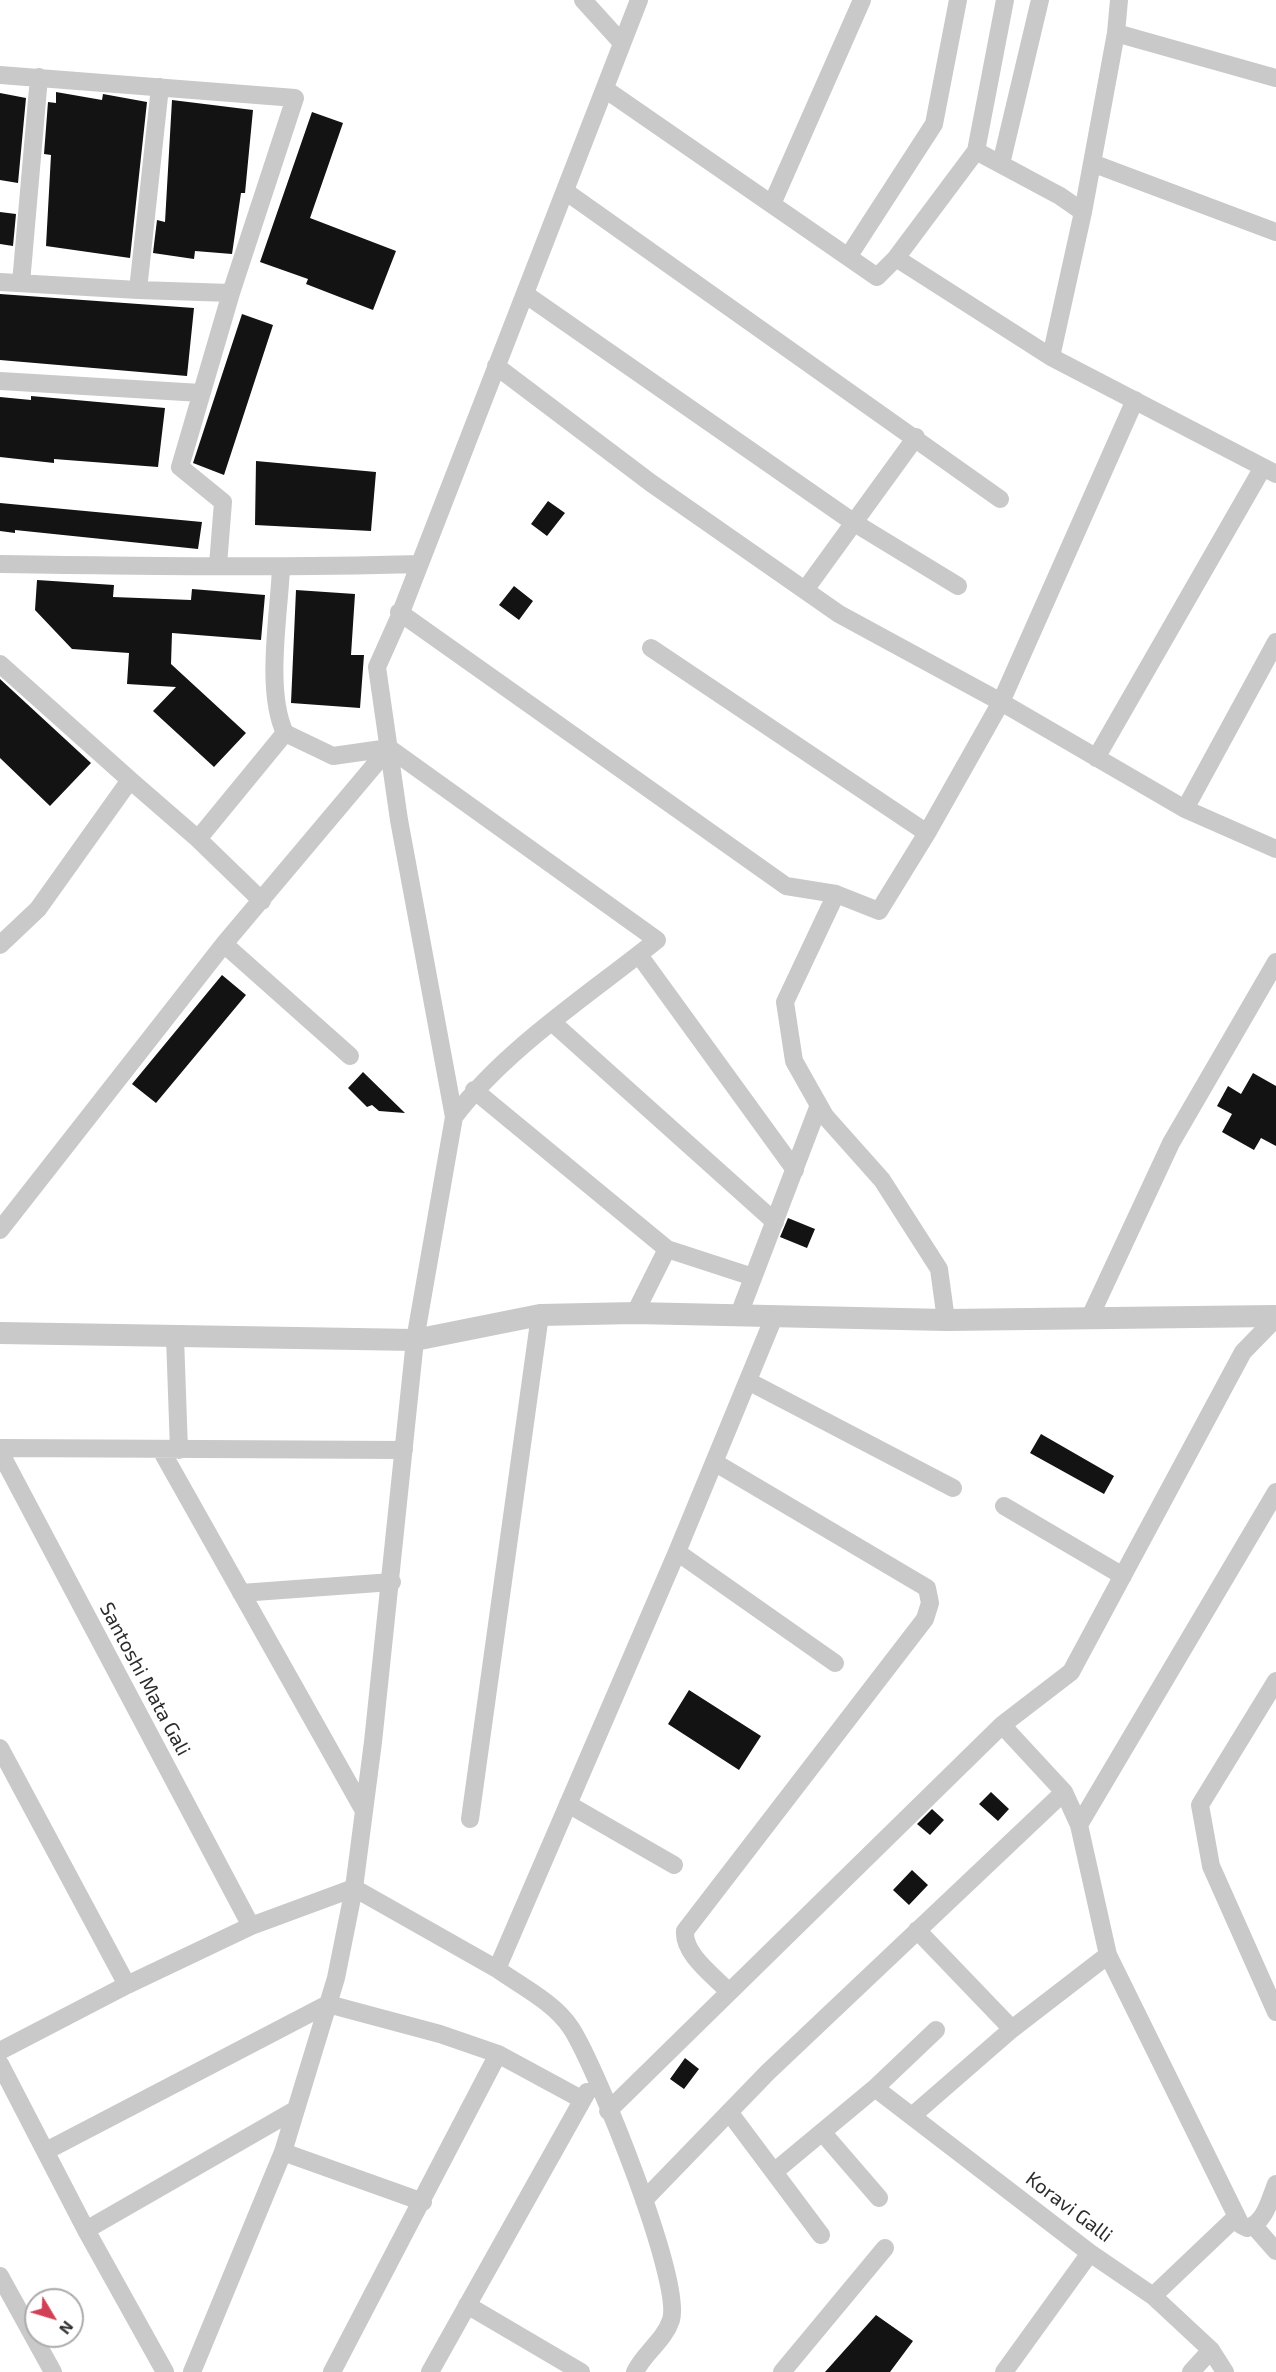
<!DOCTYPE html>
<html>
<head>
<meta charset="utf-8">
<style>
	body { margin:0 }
	#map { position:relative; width:1276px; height:2372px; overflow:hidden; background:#fff; font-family:"Exo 2",sans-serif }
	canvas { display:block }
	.north { position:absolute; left:24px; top:2288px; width:60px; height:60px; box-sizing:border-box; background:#fff; border:2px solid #ababab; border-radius:50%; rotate:128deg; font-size:16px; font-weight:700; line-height:24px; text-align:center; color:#2c2c2c }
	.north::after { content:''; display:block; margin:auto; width:21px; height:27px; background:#d14156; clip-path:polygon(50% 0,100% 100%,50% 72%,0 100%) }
</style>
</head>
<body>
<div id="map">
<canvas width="1276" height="2372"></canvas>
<div class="north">N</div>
</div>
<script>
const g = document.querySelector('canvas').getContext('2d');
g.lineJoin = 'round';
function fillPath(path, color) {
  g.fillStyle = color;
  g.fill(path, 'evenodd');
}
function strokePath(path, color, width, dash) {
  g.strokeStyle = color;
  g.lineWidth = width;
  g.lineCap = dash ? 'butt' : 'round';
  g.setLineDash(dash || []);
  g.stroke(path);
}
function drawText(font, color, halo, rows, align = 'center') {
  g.font = font + ' "Exo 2",sans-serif';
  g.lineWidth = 6;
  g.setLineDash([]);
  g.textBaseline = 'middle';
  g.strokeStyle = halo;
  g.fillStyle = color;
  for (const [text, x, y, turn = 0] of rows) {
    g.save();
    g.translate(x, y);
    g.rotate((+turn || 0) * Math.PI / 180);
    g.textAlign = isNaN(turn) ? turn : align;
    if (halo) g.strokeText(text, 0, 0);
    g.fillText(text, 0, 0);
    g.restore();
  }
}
fillPath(new Path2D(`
	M56 92 102 100 103 94 147 102 130 258 46 246 51 155 44 154 48 102 56 103Z
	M0 93 26 98 18 183 0 180Z
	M172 100 253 110 245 193H241L232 254 195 251 194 259 153 253 157 220 165 222Z
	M312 112 343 123 310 218 396 251 373 310 306 284 308 279 260 262Z
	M0 212 16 214 13 246 0 244Z
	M0 294 194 308 187 376 0 360Z
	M242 314 273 325 224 475 193 463Z
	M31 396 165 408 158 467 54 459V463L0 457V397L31 400Z
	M256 461 376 472 371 531 255 525Z
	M548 501 565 513 547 536 531 524Z
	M0 503 202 522 198 549 15 530V533L0 531Z
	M37 580 114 585 113 597 191 600 192 589 265 595 261 640 172 633 171 664 246 733 214 767 153 711 176 687 127 684 129 653 72 649 35 610Z
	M514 586 533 601 519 620 499 605Z
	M296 590 355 594 351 655H364L360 708 291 703Z
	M0 679 91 763 50 806 0 758Z
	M222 975 246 995 156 1103 132 1084Z
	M363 1072 405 1113 379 1111 372 1105 367 1107 348 1088Z
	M1253 1073 1276 1086V1146L1261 1138 1254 1150 1222 1132 1232 1114 1217 1106 1228 1086 1241 1094Z
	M788 1218 815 1229 807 1248 780 1237Z
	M1041 1434 1114 1476 1104 1494 1030 1453Z
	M689 1690 761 1736 739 1770 668 1724Z
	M991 1792 1009 1809 998 1821 979 1804Z
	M932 1809 944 1820 930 1835 917 1824Z
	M912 1870 928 1885 909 1905 893 1890Z
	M685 2058 699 2069 684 2089 670 2079Z
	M876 2315 913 2341 890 2372H825Z`), '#131313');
strokePath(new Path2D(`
	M583 0 622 43
	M1116 33 1276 78
	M0 75 295 98 231 293 180 467 223 502 218 565
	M605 89 877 277 896 258
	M976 151 1005 0
	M1092 163 1276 232
	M1001 164 1040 0
	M565 191 1000 499
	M772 204 862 0
	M1083 212 1116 33 1119 0
	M848 257 934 124 958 0
	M0 282 138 290 231 293
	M21 283 39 77
	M138 290 160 87
	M525 294 853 522 958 586
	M1051 357 1083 212 1060 196 976 151 896 258 1051 357 1276 474
	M496 366 651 483 839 614 1001 702 1185 809 1276 849
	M0 381 201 393
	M0 564C140 566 279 568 419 564
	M281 568C279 615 265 691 285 733
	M805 590 916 437
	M399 612 786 886 836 894 879 911 927 833
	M651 648 927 833 1001 702 1135 400
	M0 664 130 780 38 909 0 945
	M1096 758 1262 469
	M130 780 198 839 262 901
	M1185 809 1276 642
	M198 839 285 733 333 756 389 748 657 940C590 994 506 1048 454 1117
	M836 894 785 1002 794 1061 825 1116 882 1180 939 1269 946 1320
	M224 944 350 1056
	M639 955 795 1170
	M553 1023 775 1222
	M474 1090 667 1249 753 1277
	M0 1230 224 944 389 748
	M635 1313 667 1249
	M738 1317 819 1105
	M1276 1318 1243 1352 1071 1672 1002 1725 1064 1792 1079 1825 1108 1955 1241 2225 1247 2228C1265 2223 1270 2199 1276 2184
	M1089 1319 1171 1143 1276 962
	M175 1337 179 1450
	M748 1381 953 1488
	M0 1448 404 1450
	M161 1450 363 1809
	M0 1452 251 1926
	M714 1462 927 1588 930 1603 925 1619 685 1931C683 1954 714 1976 728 1991
	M1004 1506 1123 1576
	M677 1552 835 1663
	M241 1593 392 1582
	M1276 1681 1200 1805 1211 1866 1276 2012
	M0 1748 127 1985
	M568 1804 674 1865
	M470 1819 540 1315
	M1079 1825 1276 1492
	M917 1930 1012 2029
	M497 1969C521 1986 555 2003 571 2028 596 2066 683 2282 671 2320 664 2341 644 2353 635 2372
	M0 2051 127 1985 251 1926 354 1888 497 1969 677 1552 774 1317
	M0 2064 86 2230 165 2372
	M875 2088 1090 2253 1153 2296 1211 2350 1225 2372
	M608 2111 1002 1725
	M729 2112 821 2235
	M912 2116 1012 2029 1108 1955
	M822 2132 879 2198
	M46 2151 328 2004 440 2034 498 2054 581 2099
	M283 2152 423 2202
	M774 2172 875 2088 936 2030
	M644 2200 768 2072 1064 1792
	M1254 2226 1276 2251
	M86 2230 295 2110
	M0 2276 53 2372
	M1153 2296 1235 2218
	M467 2305 581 2372
	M192 2372 283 2152 336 1978 354 1888 373 1742 415 1340 454 1117 399 820 377 667 398 620 639 0
	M332 2372 498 2054
	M430 2372 587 2092
	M782 2372 885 2248
	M1004 2372 1090 2253
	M1191 2372 1211 2350`), '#c9c9c9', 18);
strokePath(new Path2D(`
	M0 1333 415 1340 540 1315 635 1313 946 1320 1276 1316`), '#c9c9c9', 22);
drawText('20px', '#2c2c2c', '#fff', [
	["Santoshi Mata Gali",145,1679,62],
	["Koravi Galli",1069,2207,37]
]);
</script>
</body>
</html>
